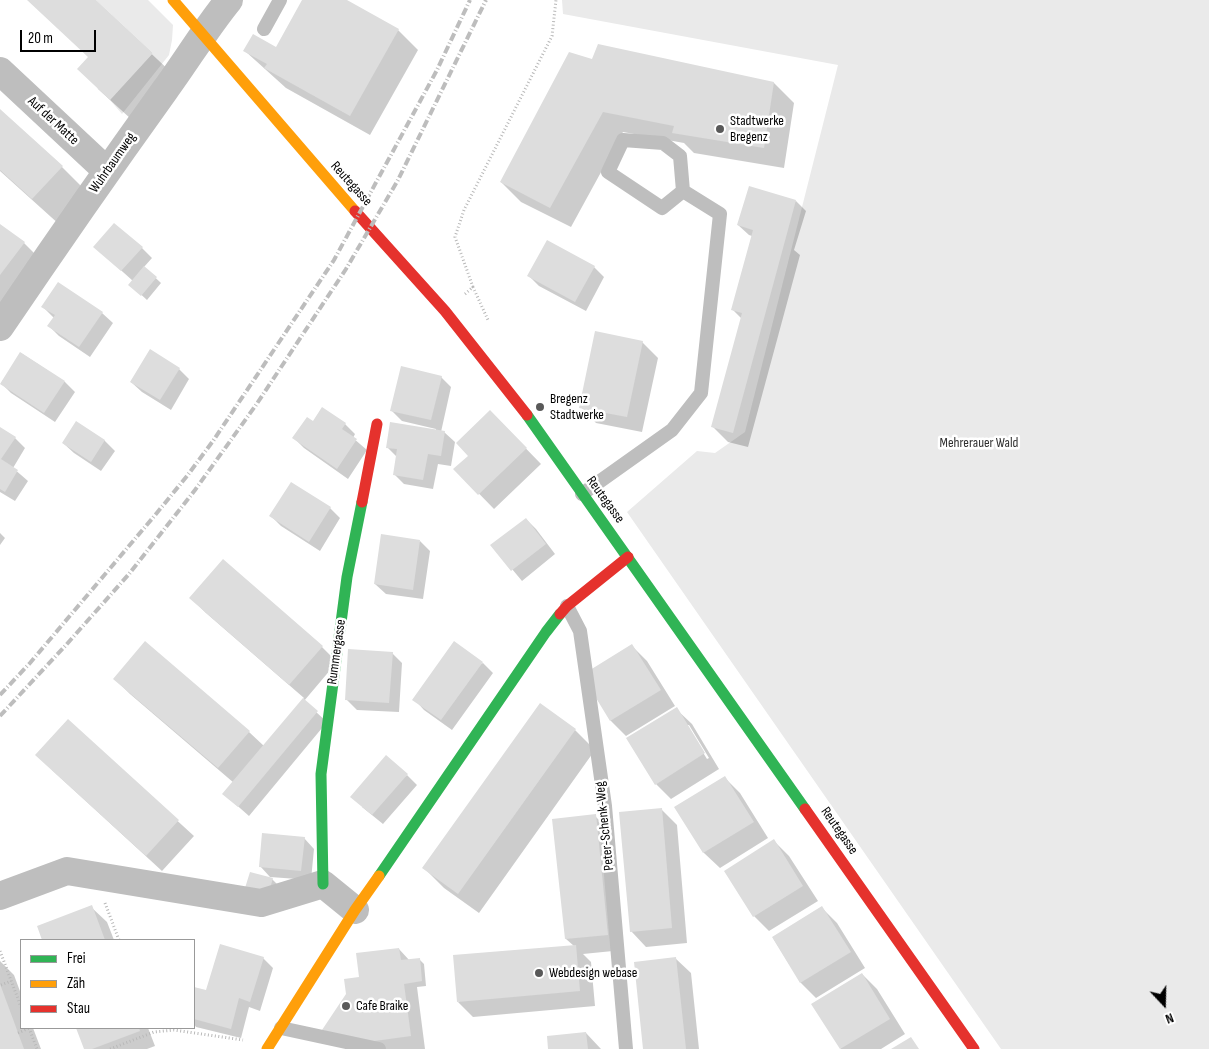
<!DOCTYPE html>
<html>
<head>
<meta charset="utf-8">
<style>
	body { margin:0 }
	#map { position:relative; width:1209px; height:1049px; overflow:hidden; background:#fff; font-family:"Sofia Sans Condensed",sans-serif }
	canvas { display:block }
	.legend { position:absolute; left:20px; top:939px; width:175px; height:90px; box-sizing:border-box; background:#fff; border:1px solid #999; margin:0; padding:6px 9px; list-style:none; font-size:15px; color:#000 }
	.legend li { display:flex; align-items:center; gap:10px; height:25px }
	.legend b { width:25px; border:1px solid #999 }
	.north { position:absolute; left:1139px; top:979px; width:50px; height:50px; -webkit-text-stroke:4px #fff; paint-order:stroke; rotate:159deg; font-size:14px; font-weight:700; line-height:20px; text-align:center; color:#000 }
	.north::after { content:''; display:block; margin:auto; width:18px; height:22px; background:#000; clip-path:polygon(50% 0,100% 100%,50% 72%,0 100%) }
	.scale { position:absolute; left:20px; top:30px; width:76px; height:22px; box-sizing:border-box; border:2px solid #000; border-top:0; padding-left:6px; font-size:15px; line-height:18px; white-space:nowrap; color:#000; -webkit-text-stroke:4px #fff; paint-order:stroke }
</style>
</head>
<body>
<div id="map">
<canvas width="1209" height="1049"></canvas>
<ul class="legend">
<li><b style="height:6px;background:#30b455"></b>Frei</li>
<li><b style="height:6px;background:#ff9f0a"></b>Zäh</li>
<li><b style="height:6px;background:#e5322d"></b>Stau</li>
</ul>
<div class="north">N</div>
<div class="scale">20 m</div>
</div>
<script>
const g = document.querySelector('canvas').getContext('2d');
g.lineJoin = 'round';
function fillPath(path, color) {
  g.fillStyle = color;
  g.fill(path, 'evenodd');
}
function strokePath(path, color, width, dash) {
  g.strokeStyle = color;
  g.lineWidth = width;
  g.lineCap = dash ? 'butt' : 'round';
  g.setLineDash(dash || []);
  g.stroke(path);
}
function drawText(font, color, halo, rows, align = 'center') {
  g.font = font + ' "Sofia Sans Condensed",sans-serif';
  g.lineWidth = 5;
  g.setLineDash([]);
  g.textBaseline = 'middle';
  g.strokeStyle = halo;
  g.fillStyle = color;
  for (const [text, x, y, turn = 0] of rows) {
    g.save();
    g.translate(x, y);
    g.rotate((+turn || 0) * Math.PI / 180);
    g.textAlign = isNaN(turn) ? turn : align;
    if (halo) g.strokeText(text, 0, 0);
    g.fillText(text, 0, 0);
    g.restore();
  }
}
fillPath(new Path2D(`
	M96 0H148L173 25 172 40 169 55 122 114 110 100 153 53Z
	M562 0H1209V1049H1001L627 512 697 451 715 453 745 432 838 65 563 14Z`), '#eaeaea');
fillPath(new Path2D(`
	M28 0H94L173 74 131 119 98 89 89 57Z
	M305 0H344L398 30 418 50 370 135 286 88 245 51 277 49Z
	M593 61 774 83 794 103 784 168 694 153 684 143 623 132 571 227 521 202 501 182Z
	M0 111 62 167 90 195 61 226 0 171Z
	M796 201 806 211 794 250 800 255 748 447 728 442 712 426 742 319 732 309 752 236 749 235 738 225Z
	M0 225 24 243 52 271 0 339Z
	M95 247 142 248 152 258 144 267 161 283 147 300 135 289 133 281Z
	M594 267 604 277 586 311 539 286 529 276Z
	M43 307 102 313 113 323 90 357 59 336 49 326 54 318Z
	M642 342 658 358 642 432 596 423 581 407Z
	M21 353 65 382 75 392 55 422 11 393 1 383Z
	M179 369 189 379 171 410 142 392 131 382Z
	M441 377 451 387 441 432H444L455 442 451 466 438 464 433 489 404 484 394 474 397 457 387 447 436 431V429L402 421 392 411Z
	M322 408 345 424 355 434 353 438 367 450 348 479 304 448 294 438 313 422Z
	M505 427 541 464 494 509 455 469Z
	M0 428 15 438 25 448 13 468 28 481 15 501 0 492Z
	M104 440 115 451 101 471 74 453 63 443Z
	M330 508 340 518 320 551 281 526 271 516Z
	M526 519 536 529 555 554 522 581 492 545Z
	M0 533 5 538 0 545Z
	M420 541 430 551 423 599 386 594 375 584Z
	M191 598 322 647 337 662 304 701 327 722 249 816 224 794 234 783 130 694 115 679 249 732 264 746 304 698 206 613Z
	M632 646 647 661 675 706 626 736 611 721 583 676Z
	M392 653 402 663 399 712 357 710 346 699Z
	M483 663 493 673 452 730 424 710 414 699Z
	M541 705 575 730 595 750 479 913 444 888 424 868Z
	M676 709 692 724 719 769 671 799 656 784ZM686 725H689L709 758 707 759Z
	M68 721 194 836 162 871 52 770Z
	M407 775 417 785 383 824 362 807Z
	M725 778 740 793 768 838 720 868 704 853 676 808Z
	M661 809 677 825 687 943 646 947 631 931Z
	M595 816 610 831 623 950 583 954 591 962 595 1006 473 1017 458 1002 574 946 566 939 554 820Z
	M304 838 314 849 311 880 270 877 260 866Z
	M774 841 789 856 818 901 769 931 754 916Z
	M272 879 277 884 251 893Z
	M91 907 107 922 114 940H44L38 927Z
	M822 908 837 923 865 968 816 998 801 983 773 938Z
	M399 949 410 961 419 959 424 964 426 986 417 987 425 1049H370L359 978Z
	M263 958 273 968 260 1011 249 1007 241 1038 196 1027 194 1024V988L207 991Z
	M675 958 691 973 699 1049H645Z
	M0 961 14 975 21 994V1028H33L41 1049H0Z
	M862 974 877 989 905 1034 881 1049H841L813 1004Z
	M77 1028H148L155 1046 147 1049H86Z
	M586 1033 601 1049H549Z`), '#0003');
fillPath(new Path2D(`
	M27 0H96L153 53 110 100 77 69 88 57Z
	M302 0H347L399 29 350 116 264 68 267 64 243 51 253 34 276 47Z
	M598 44 774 82 764 148 672 133 674 126 603 112 550 208 500 182 569 52 592 59Z
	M0 109 63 166 32 199 0 170Z
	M749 186 796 200 733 433 711 427 742 313 731 310 753 230 737 225Z
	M114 223 143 247 121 271 93 247Z
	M0 224 25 242 0 275Z
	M547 240 595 266 575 302 527 276Z
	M144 266 157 277 141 296 128 285Z
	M58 282 103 312 79 347 47 326 55 315 41 307Z
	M595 331 643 341 627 417 579 408Z
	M150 349 180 368 160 400 130 382Z
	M20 352 65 381 44 413 0 384Z
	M401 366 442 376 431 420 390 411Z
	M322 407 346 423 342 429 357 439 337 469 292 438 307 417 313 421Z
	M490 410 527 448 478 495 453 469 468 456 456 443Z
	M76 421 105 440 91 462 62 443Z
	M390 422 445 431 441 456 428 454 423 480 393 475 397 449 386 448Z
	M0 427 16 437 1 459 18 470 5 492 0 489Z
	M291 482 331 507 309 542 269 516Z
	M526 518 546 544 511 571 490 545Z
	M381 534 420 540 413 590 374 584Z
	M223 559 323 646 289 685 189 598Z
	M145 641 250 731 218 768 113 679Z
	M454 641 483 662 441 720 412 700Z
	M632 644 661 690 610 721 582 675Z
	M348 649 393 652 389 703 345 700Z
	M303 698 318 711 238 807 222 794Z
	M540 703 576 729 458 894 422 868Z
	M677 707 705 753 655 785 626 738Z
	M68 719 179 820 146 856 35 755Z
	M386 755 408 774 372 815 350 797Z
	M725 776 754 822 703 853 674 807Z
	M662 808 672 928 630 932 619 812Z
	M596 814 608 935 565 939 552 819Z
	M262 833 305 837 301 871 259 867Z
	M774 839 803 886 753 917 724 871Z
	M250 872 273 878 268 895 245 888Z
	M92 905 105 940H42L37 926Z
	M822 906 851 952 800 983 772 937Z
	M220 944 264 957 250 1002 239 998 231 1029 194 1019V987L206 990Z
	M576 945 580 991 457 1002 453 955Z
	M399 948 401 960 420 958 422 981 404 984 411 1036 367 1042 322 1030 346 994 344 979 359 977 356 953Z
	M676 957 686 1049H643L634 962Z
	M862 973 890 1019 840 1049 811 1004Z
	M0 984 24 1049H0Z
	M76 1028H139L140 1031 92 1049H84Z
	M586 1032 588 1049H548L547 1036Z
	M911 1037 919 1049H891Z`), '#ddd');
strokePath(new Path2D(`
	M473 287 455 237 464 210 552 36 556 0
	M465 294 473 287 488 320
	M105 903 119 940
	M0 951 21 1007
	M1 985 11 981
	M29 1028 37 1049
	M18 1033 29 1028
	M110 1049 154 1032 174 1030 243 1040`), '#b8b8b8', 3, [1, 2.5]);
strokePath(new Path2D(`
	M264 29 280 0
	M582 494 672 430 701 393 720 214 683 191 680 156 663 143 623 140 608 172 662 208 683 191
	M567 606 580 631 605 806 626 1049
	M281 1028 379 1049`), '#bebebe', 14);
strokePath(new Path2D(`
	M0 71 107 171
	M0 327C54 247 109 168 165 90 187 60 206 28 229 0
	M0 896 67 871 261 903 323 884 355 910`), '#bebebe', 28);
strokePath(new Path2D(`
	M527 415 805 809
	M379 876 546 632 560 614
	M323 884 321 774 347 577 362 502`), '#30b455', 11);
strokePath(new Path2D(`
	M173 0 355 211
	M267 1049 355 910 379 876`), '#ff9f0a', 11);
strokePath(new Path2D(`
	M355 211 445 311 527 415
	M362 502 377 424
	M560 614 567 606 628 557
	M805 809 974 1049`), '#e5322d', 11);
strokePath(new Path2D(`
	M0 695 30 663 156 514 187 476 213 441 334 260 437 70 470 0
	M0 716 66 645 129 574 195 490 256 405 346 269 398 180 486 0`), '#bdbdbd', 4, [8, 2.5, 1, 2.5]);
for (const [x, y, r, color] of [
	[720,129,5,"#595959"],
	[540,407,5,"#595959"],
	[539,973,5,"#595959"],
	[346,1006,5,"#595959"]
]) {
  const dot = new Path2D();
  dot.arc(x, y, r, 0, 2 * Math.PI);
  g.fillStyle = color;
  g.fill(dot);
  strokePath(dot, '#fff', 2);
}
drawText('14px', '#000', '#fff', [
	["Auf der Matte",53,121,43],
	["Wuhrbaumweg",113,163,-55],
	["Reutegasse",351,184,48],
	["Reutegasse",605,500,54],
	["Rummergasse",337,652,-82],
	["Peter-Schenk-Weg",605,826,-96],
	["Reutegasse",839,831,55]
]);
drawText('14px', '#000', '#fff', [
	["Stadtwerke",730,121],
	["Bregenz",730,137],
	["Bregenz",550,399],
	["Stadtwerke",550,415],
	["Webdesign webase",549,973],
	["Cafe Braike",356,1006]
], 'left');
drawText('14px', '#303030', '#fff', [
	["Mehrerauer Wald",979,443]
]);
</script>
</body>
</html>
